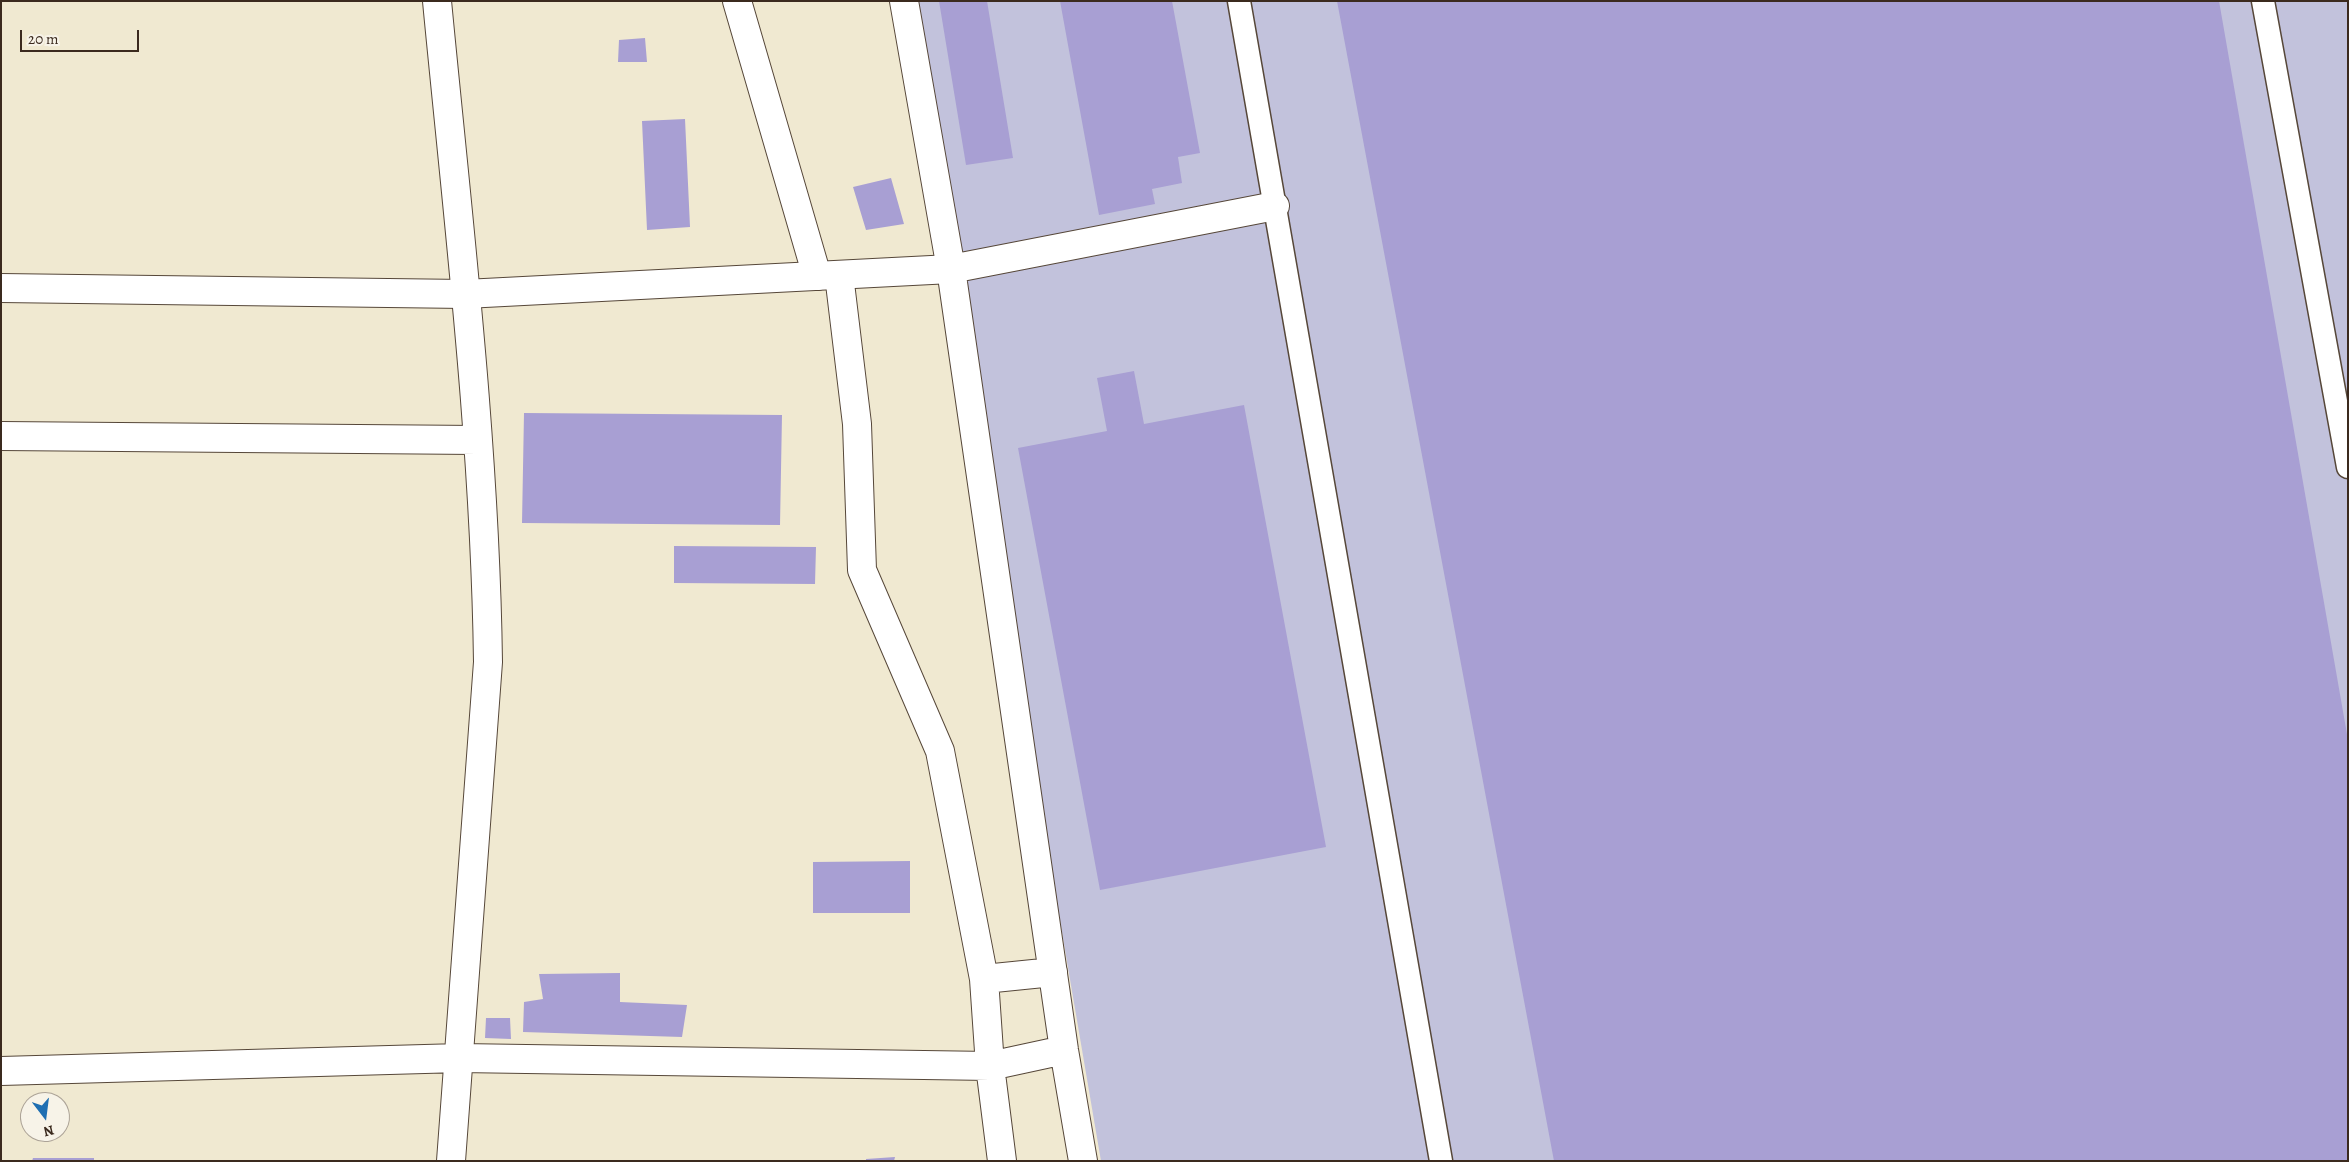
<!DOCTYPE html>
<html>
<head>
<meta charset="utf-8">
<style>
	body { margin:0 }
	#map { position:relative; width:2349px; height:1162px; overflow:hidden; background:#f0e9d1; font-family:Alegreya,serif }
	canvas { display:block }
	.frame { position:absolute; inset:0; border:2px solid #3b2a1e; pointer-events:none }
	.north { position:absolute; left:20px; top:1092px; width:50px; height:50px; box-sizing:border-box; background:#f7f3e8; border:1px solid #aca397; border-radius:50%; rotate:165deg; font-size:14px; font-weight:700; line-height:20px; text-align:center; color:#3b2a1e }
	.north::after { content:''; display:block; margin:auto; width:18px; height:22px; background:#1f6fb2; clip-path:polygon(50% 0,100% 100%,50% 72%,0 100%) }
	.scale { position:absolute; left:20px; top:30px; width:119px; height:22px; box-sizing:border-box; border:2px solid #3b2a1e; border-top:0; padding-left:6px; font-size:15px; line-height:18px; white-space:nowrap; color:#3b2a1e; -webkit-text-stroke:4px #f7f3e8; paint-order:stroke }
</style>
</head>
<body>
<div id="map">
<canvas width="2349" height="1162"></canvas>
<div class="frame"></div>
<div class="north">N</div>
<div class="scale">20 m</div>
</div>
<script>
const g = document.querySelector('canvas').getContext('2d');
g.lineJoin = 'round';
function fillPath(path, color) {
  g.fillStyle = color;
  g.fill(path, 'evenodd');
}
function strokePath(path, color, width, dash) {
  g.strokeStyle = color;
  g.lineWidth = width;
  g.lineCap = dash ? 'butt' : 'round';
  g.setLineDash(dash || []);
  g.stroke(path);
}
fillPath(new Path2D(`
	M903 1H2348V1161H1101Z`), '#c2c2dc');
fillPath(new Path2D(`
	M939 1H987L1013 158 966 165Z
	M1060 1H1172L1200 153 1178 157 1182 183 1152 189 1155 204 1099 215Z
	M1337 1H2219L2348 740V1161H1554Z
	M645 38 647 62H618L619 40Z
	M685 119 690 227 647 230 642 121Z
	M891 178 904 224 866 230 853 187Z
	M1134 371 1144 424 1244 405 1326 847 1100 890 1018 448 1107 431 1097 378Z
	M524 413 782 415 780 525 522 523Z
	M674 546 816 547 815 584 674 583Z
	M910 861V913H813V862Z
	M620 973V1002L687 1005 682 1037 523 1032 524 1002 543 999 539 974Z
	M486 1018H510L511 1039 485 1038Z
	M895 1157 894 1161H866V1159Z
	M33 1158H94V1161H32Z`), '#a89fd3');
const service = new Path2D(`
	M1239 1 1441 1161
	M2263 1 2348 467`);
const minor = new Path2D(`
	M437 1C458 220 485 442 488 662L451 1161
	M737 1 817 276
	M904 1 951 269 1064 1050 1083 1161
	M951 269 1275 206
	M839 275 857 424 862 570 940 751 984 979 990 1066 1002 1161
	M1 436 477 440
	M984 979 1053 972
	M1 1071 460 1058 990 1066 1064 1050`);
const tertiary = new Path2D(`
	M1 288 465 294 951 269`);
strokePath(service, '#564739', 25);
strokePath(minor, '#564739', 30);
strokePath(tertiary, '#564739', 30);
strokePath(service, '#fff', 22);
strokePath(minor, '#fff', 28);
strokePath(tertiary, '#fff', 28);
</script>
</body>
</html>
